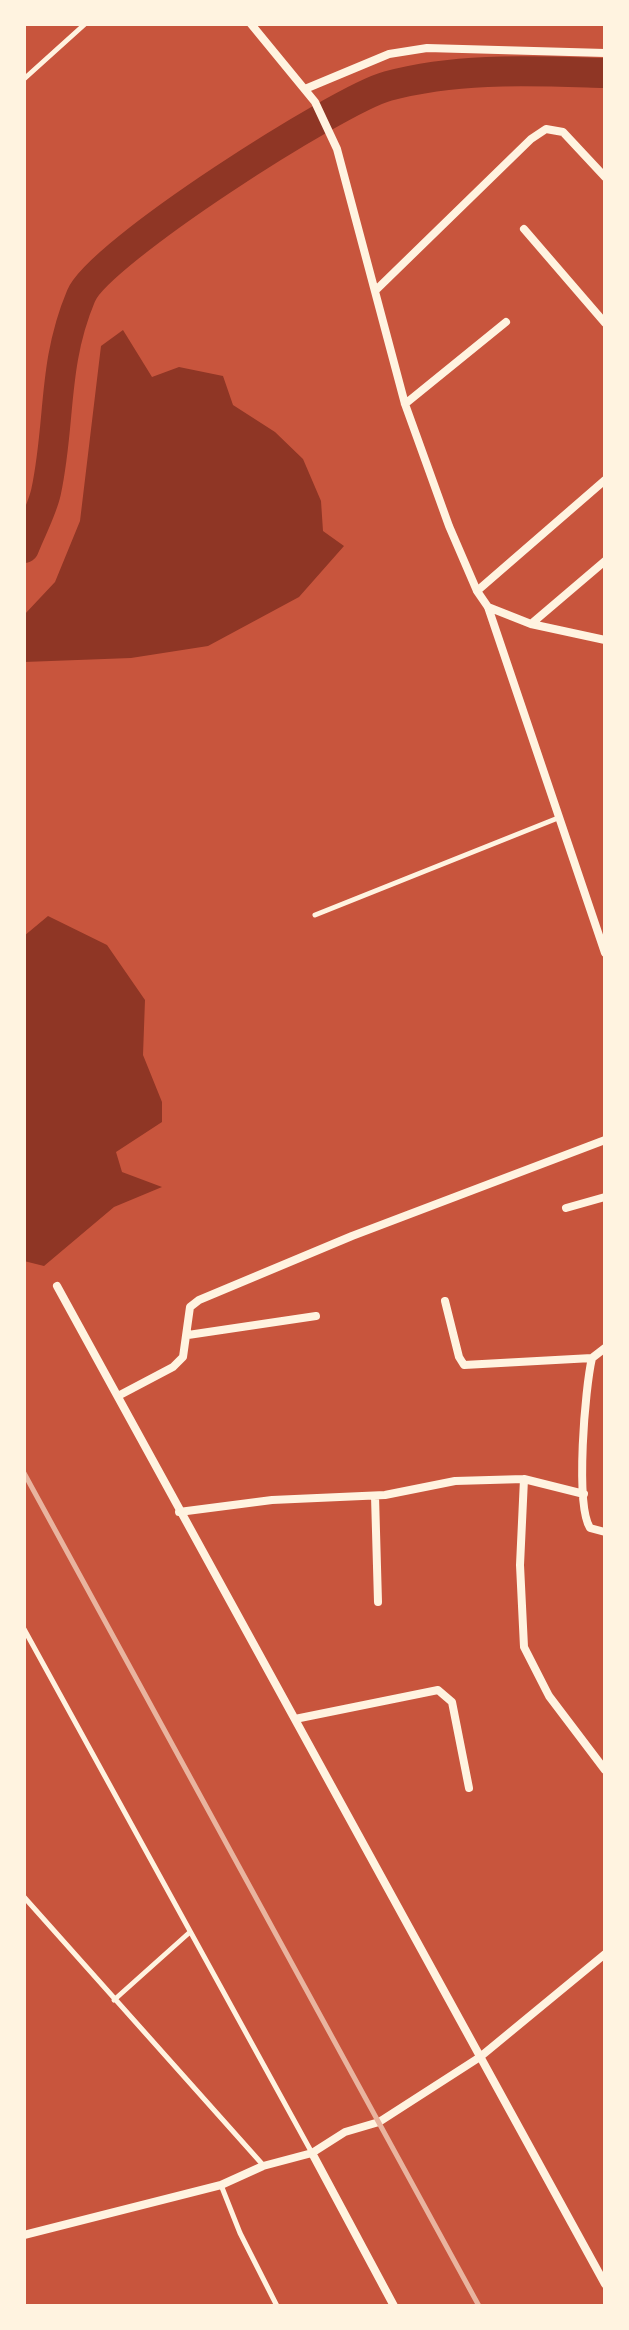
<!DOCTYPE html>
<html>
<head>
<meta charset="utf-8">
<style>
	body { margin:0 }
	#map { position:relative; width:629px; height:2330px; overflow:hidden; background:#c8553d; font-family:Figtree,sans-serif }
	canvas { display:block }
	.frame { position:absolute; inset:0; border:26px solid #fff3e0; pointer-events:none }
</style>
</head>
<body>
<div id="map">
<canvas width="629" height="2330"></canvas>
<div class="frame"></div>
</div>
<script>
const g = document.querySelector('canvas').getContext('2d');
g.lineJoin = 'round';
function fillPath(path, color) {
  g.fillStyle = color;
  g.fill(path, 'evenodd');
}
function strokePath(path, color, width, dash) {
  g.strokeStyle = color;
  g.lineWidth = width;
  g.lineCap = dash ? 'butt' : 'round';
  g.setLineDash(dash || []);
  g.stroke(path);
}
fillPath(new Path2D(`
	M123 330 152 377 179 367 223 376 233 405 275 432 303 459 321 501 323 531 344 546 299 597 208 646 131 658 24 662V615L55 582 80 521 101 346Z
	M48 916 107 945 145 1000 143 1055 162 1102V1122L116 1152 122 1172 162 1187 114 1207 44 1266 24 1261V936Z`), '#8f3625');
strokePath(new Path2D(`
	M24 548C31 530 42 510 46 492 61 422 52 365 81 296 98 253 339 99 388 86 459 67 532 71 605 73`), '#8f3625', 30);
strokePath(new Path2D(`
	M24 79 85 24
	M315 915 558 818
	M24 1629 312 2153
	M24 1897 263 2165
	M114 2000 190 1932
	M221 2185 240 2233 277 2306`), '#fff3e0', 5);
strokePath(new Path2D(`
	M251 24 315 102 337 149 405 404 449 526 477 591 488 607 605 953
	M305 89 389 54 427 48 605 53
	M524 229 605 323
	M376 290 531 139 546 129 563 132 605 177
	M405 404 506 322
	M477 591 605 480
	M488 607 531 624 605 640
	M531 624 605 561
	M566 1208 605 1197
	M57 1286 605 2284
	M445 1301 459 1357 464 1365 592 1358 605 1348
	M188 1335 316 1316
	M592 1358C585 1388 575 1504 590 1528L605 1532
	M118 1396 173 1367 183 1357 190 1307 199 1300 352 1236 605 1140
	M524 1479 520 1565 524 1647 549 1696 605 1770
	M375 1496 378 1602
	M179 1512 272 1500 385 1495 455 1481 524 1479 584 1494
	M295 1719 438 1690 452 1702 469 1788
	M312 2153 394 2306
	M24 2235 221 2185 263 2166 312 2153 345 2132 379 2122 480 2057 605 1954`), '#fff3e0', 8);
strokePath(new Path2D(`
	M24 1473 479 2306`), '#e9b49f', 5);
</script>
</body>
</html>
